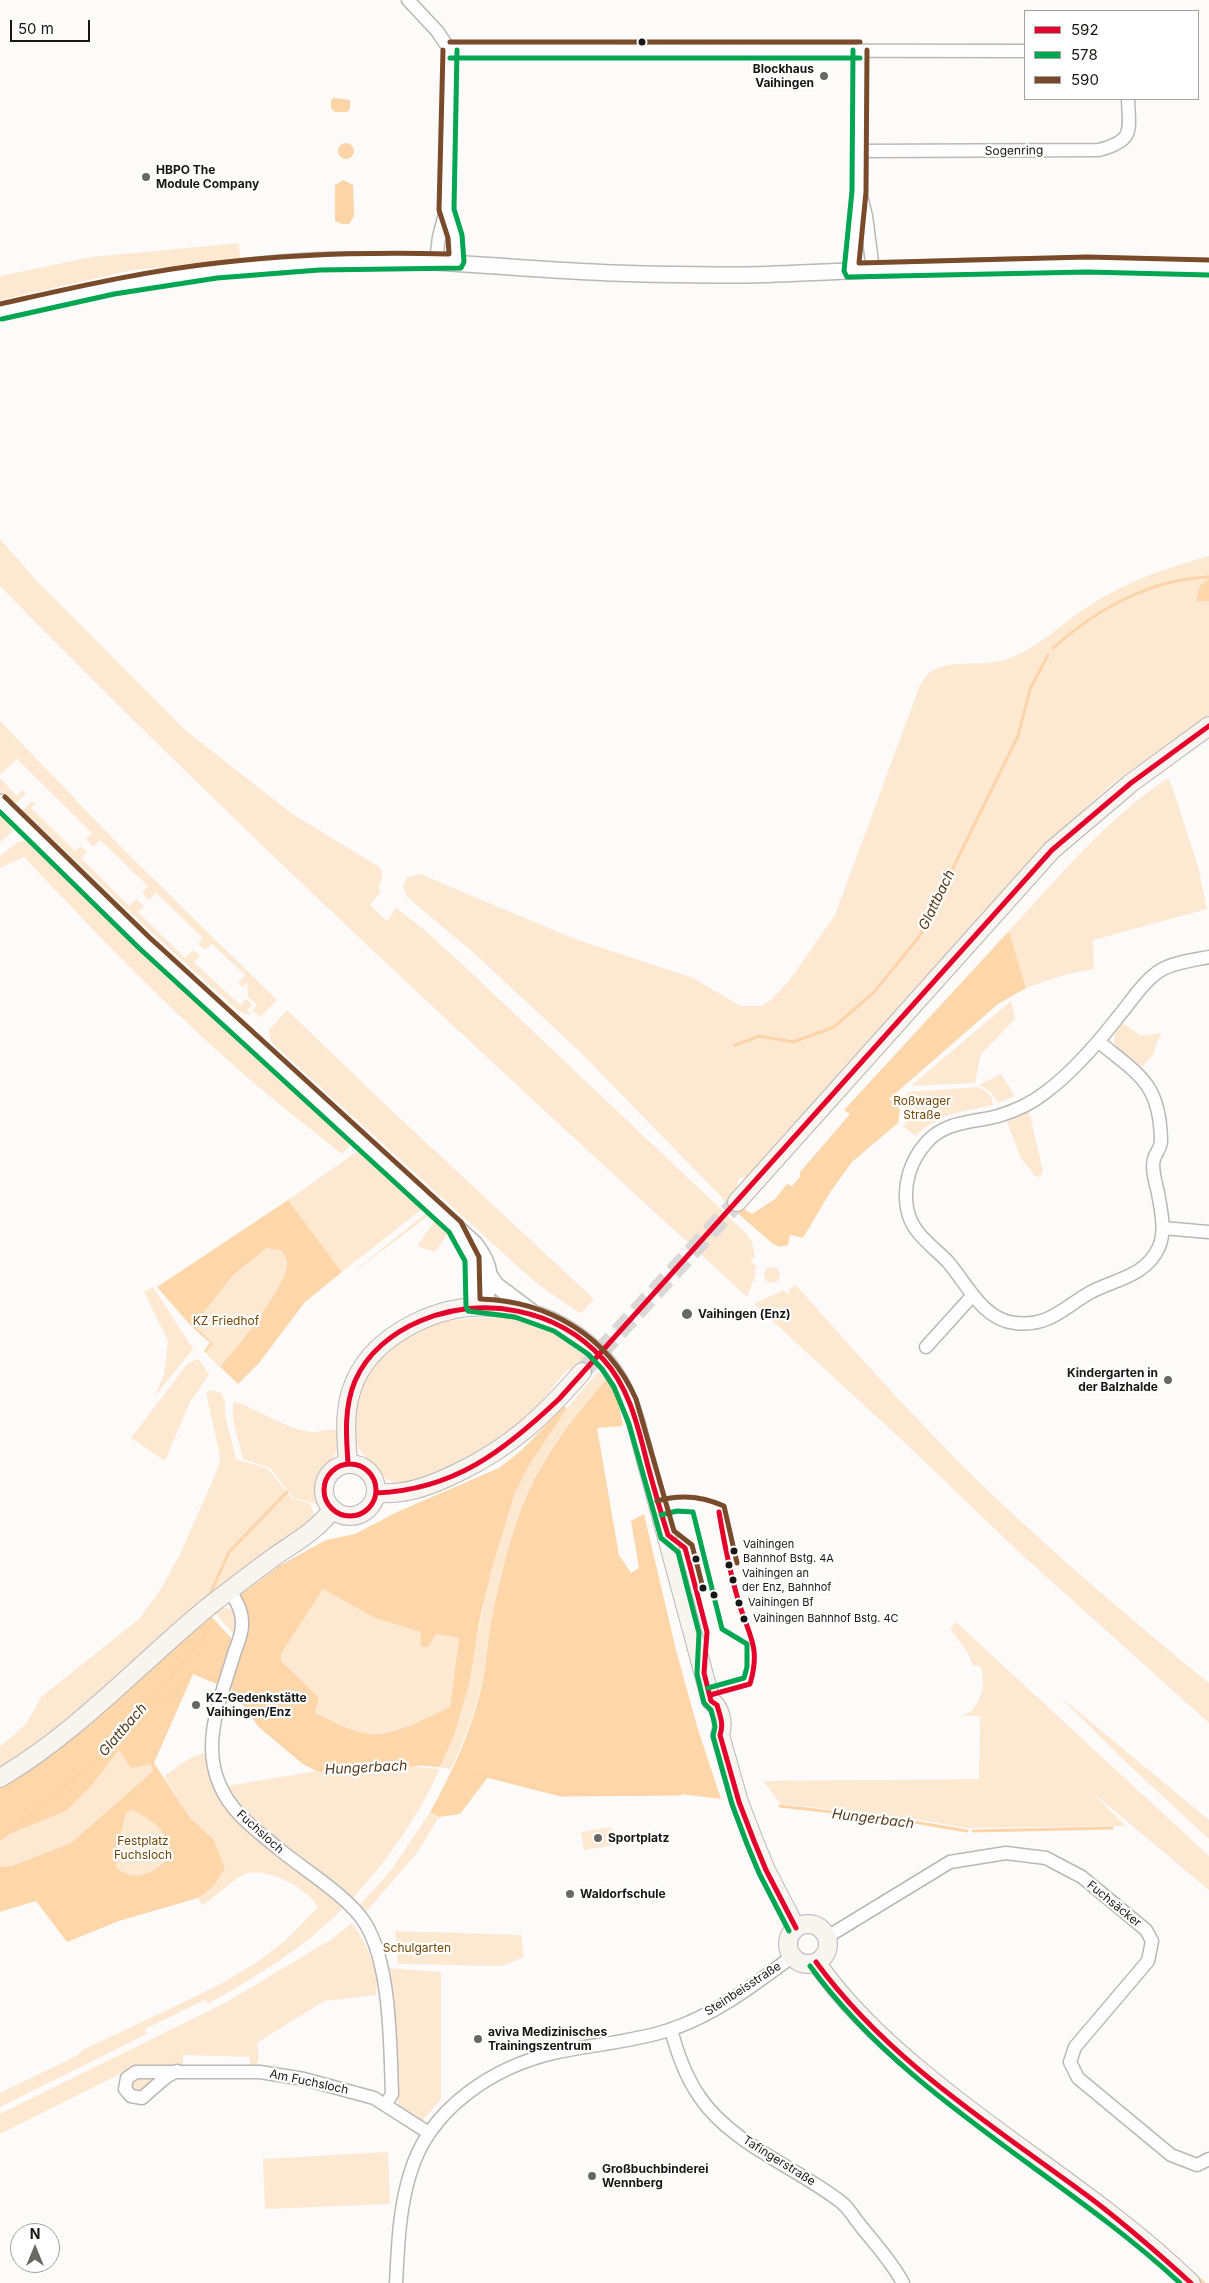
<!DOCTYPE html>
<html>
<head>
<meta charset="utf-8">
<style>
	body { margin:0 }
	#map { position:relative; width:1209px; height:2283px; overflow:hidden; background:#fdfbf9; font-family:Inter,sans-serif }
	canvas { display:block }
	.legend { position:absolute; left:1024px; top:10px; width:175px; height:90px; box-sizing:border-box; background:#fff; border:1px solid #a3a2a1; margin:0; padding:6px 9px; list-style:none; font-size:15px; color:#191715 }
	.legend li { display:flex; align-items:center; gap:10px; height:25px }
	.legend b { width:25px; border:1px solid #a3a2a1 }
	.north { position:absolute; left:10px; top:2223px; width:50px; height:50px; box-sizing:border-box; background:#fff; border:1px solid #a3a2a1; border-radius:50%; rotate:0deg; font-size:14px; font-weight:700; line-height:20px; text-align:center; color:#191715 }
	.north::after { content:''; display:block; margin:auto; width:18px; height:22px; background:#696765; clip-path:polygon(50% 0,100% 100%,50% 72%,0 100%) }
	.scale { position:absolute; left:10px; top:20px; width:80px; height:22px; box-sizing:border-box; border:2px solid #191715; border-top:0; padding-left:6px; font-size:15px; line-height:18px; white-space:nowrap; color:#191715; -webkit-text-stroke:4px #fff; paint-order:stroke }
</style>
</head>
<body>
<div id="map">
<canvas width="1209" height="2283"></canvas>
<ul class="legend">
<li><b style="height:6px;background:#e4002b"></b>592</li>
<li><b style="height:6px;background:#00a651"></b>578</li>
<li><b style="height:6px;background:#7a4b2a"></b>590</li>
</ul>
<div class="north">N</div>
<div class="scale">50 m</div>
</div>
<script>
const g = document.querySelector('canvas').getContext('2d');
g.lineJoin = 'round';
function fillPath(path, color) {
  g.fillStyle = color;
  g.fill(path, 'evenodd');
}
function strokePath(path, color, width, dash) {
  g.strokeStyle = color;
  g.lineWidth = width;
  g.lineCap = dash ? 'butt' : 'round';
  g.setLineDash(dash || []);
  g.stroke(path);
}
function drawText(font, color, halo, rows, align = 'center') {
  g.font = font + ' Inter,sans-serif';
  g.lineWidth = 4.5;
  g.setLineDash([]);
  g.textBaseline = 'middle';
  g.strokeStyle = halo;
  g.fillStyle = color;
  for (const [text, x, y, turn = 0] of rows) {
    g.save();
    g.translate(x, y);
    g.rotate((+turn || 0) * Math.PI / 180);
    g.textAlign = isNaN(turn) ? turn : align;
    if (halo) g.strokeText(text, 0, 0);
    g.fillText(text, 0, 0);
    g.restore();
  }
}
fillPath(new Path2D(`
	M239 243 240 259 133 270 0 300V276L92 257Z
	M0 539 37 581 185 730 291 813 379 867C384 874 383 880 378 887L381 891 370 905 387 921 396 908 422 928 463 965 747 1234 752 1242 755 1256 751 1261 757 1267 753 1271 756 1273 747 1297C494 1064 240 832 0 586Z
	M1209 556V579L1200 585 1196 601H1209V715L1112 784 1048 843 750 1179 740 1177C735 1189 733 1195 740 1206L734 1210 580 1052 474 953 407 897 403 887 407 877 420 874 575 939 693 978 741 1006H760L771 1000 789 981 835 915 920 685C923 681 927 673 932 671 954 658 984 668 1007 659 1039 648 1062 623 1090 605 1127 581 1167 568 1209 556Z
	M0 721 126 852 277 1000 260 1017 252 1010 257 1005 248 996 247 982 243 987 238 983 245 975 212 944 205 950 198 944 203 938 156 893 149 900 142 893 148 886 100 840 93 847 86 839 92 833 17 759 0 775Z
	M0 778 17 796 23 790 26 793 18 802 11 804 0 795Z
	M1168 778 1172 786 1198 867 1207 909 1093 940 1094 969 1063 975 1026 988 1009 931C1058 878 1106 819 1168 778Z
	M31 802 36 803 31 808 75 851 81 846 87 852 81 858 129 906 136 899 144 906 138 912 185 958 193 950 200 956 194 962 240 1005 246 999 253 1005 247 1010 252 1014H244L236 1009 151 932 31 818 26 822 22 818V811Z
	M0 812 8 820 12 832 0 842Z
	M19 841H27L37 848 351 1138V1144L342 1154C311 1129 278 1104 248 1078 168 1009 96 933 24 857L0 868V856Z
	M1011 1001 1015 1019 981 1054 975 1083 911 1086Z
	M287 1010 390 1109 594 1299 581 1313 578 1312 535 1282 274 1045 270 1040 269 1030Z
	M1123 1023 1141 1036 1161 1033V1037L1158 1039 1153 1055 1142 1067 1114 1045 1115 1031Z
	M1001 1074 1015 1096 998 1103 990 1091 979 1085Z
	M977 1087C986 1090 993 1095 993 1105 961 1112 940 1113 915 1136L903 1126 906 1123 905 1096 909 1092Z
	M1029 1112 1043 1171 1040 1177 1035 1176 1021 1158 1006 1120Z
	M362 1148 422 1205V1209L342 1272 288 1200Z
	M432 1212C460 1235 474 1254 469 1291L463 1295C472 1273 466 1247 449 1232L435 1252 417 1246 434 1222 428 1216 346 1278 426 1213Z
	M267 1248 281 1249C284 1254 287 1258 287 1264 286 1286 237 1346 222 1366L206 1352 212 1344 194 1325 233 1275Z
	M764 1275a8 8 0 1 1 16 0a8 8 0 1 1-16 0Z
	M796 1285C856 1353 916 1420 980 1483 1053 1553 1130 1619 1209 1683V1723L1020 1553 902 1440 754 1304 783 1290 788 1294 790 1292 788 1290Z
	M153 1287 193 1349 155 1396 164 1374 168 1341 144 1292Z
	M508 1317C548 1325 566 1333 594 1362L566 1371 529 1417 485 1450 415 1483 397 1484 381 1477 359 1449 356 1442 353 1420 361 1380 377 1356 423 1327 444 1321 476 1318Z
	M199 1359 209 1375 190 1402 165 1461 131 1438 188 1363Z
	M598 1372 607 1379C575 1415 544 1452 525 1498 510 1535 498 1583 491 1623 488 1644 486 1666 481 1687 474 1715 463 1742 451 1769L440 1767C477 1682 480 1584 513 1497 530 1451 566 1408 598 1372Z
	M212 1390 221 1393 225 1402V1415L236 1459 268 1469 293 1499 310 1503 314 1515 311 1521 288 1539 259 1557 209 1598 52 1736 0 1770V1747L26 1724 41 1697 139 1619 161 1589 181 1552 218 1468 220 1457 206 1392Z
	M234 1402 240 1403C260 1412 292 1431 313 1432 322 1432 326 1427 336 1431 344 1451 329 1462 318 1477V1504L294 1498 270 1468 243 1459C240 1442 229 1418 234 1402Z
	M323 1589 375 1618 422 1632 420 1643 428 1647 435 1634 459 1638 450 1707C428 1717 392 1737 369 1734 350 1731 332 1721 315 1713L319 1698 281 1661V1654Z
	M222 1608C240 1607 238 1623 234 1635L215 1613Z
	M956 1622 1209 1856V1890L1087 1788 1126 1826 967 1828 902 1817 781 1804 763 1781 979 1779 980 1716H960L971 1712C982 1697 987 1684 980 1666H973L968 1653 950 1629Z
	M1057 1694 1209 1820V1839L1131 1767Z
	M119 1750 150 1764 153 1771 71 1843 10 1866 0 1867V1838L66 1811 92 1785Z
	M203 1753 207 1754 213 1783 298 1869 343 1908C302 1950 258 1975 208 2004L205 2000 145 2029 147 2034 0 2107V2093L76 2056 83 2050 215 1987 256 1963 286 1940 318 1907C307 1888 265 1865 243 1875 228 1883 217 1897 202 1905L198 1898 213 1887V1839L191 1819 164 1776 192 1757Z
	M393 1765 440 1769C417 1818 388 1861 351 1900L343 1891 245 1812 232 1796 227 1786 317 1771 359 1770Z
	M133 1810C155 1823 169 1830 170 1858 154 1873 137 1883 117 1868L115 1859 126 1813Z
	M430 1812 439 1817 416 1854 365 1913 358 1907 392 1869Z
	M612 1827 615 1845 584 1850 581 1832Z
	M352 1923C366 1943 381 1970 376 1995L325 2001 319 2004 257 2043 259 2059 256 2067 250 2068V2057L183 2055V2066L130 2069 0 2134V2114L227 2002 332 1939Z
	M395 1931 521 1935 524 1957 502 1966 398 1964Z
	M386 1968 441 1972V2099L423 2120 398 2105Z
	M136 2078H149L151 2081 140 2093 132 2089V2082Z
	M388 2152 390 2204 265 2209 263 2159Z`), '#fde8d2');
fillPath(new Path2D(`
	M1209 579V601H1196L1200 585Z
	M1009 931 1026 988 998 1004 889 1099 900 1109 898 1123 852 1162 831 1191 803 1238 790 1235 788 1245 780 1247 773 1244 734 1210 740 1206 752 1214 775 1199 787 1184 792 1186 800 1177V1172L850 1114 844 1110Z
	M288 1200 342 1272 305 1302 259 1363 238 1384 204 1351 210 1343 192 1327 157 1287ZM267 1248 281 1250C284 1254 287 1258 287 1264 286 1286 237 1348 221 1366L206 1352 213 1344 194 1325 233 1275Z
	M607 1379C617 1394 620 1408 623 1426L597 1428 619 1555 631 1573 639 1568 631 1521 644 1514 676 1650 697 1726 721 1799 680 1794 561 1795 488 1777 460 1814 439 1817 430 1812C452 1773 472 1729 482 1685 486 1664 488 1643 491 1622 499 1582 510 1534 526 1497 545 1452 575 1415 607 1379Z
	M564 1406 567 1408 529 1465 514 1495 492 1568 480 1618 469 1684 454 1735 440 1767 393 1764 359 1769H318L305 1763 261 1726 231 1685 248 1617 240 1595 279 1566 326 1540 355 1534 395 1513 499 1468 522 1450ZM323 1589 375 1618 421 1632 420 1644 423 1647H428L436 1634 459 1638 450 1707C428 1717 393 1737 369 1734 350 1731 332 1721 315 1713L319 1698 281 1661V1654Z
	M211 1616 232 1639 219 1685 193 1674 154 1763 191 1819 213 1839 225 1868 213 1887 198 1898 119 1921 67 1942 36 1901 0 1912V1867L11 1866 71 1843 153 1771 150 1764 131 1768 119 1750 92 1785 66 1811 0 1838V1786L74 1733ZM133 1810C155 1823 169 1830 169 1858 154 1873 136 1883 117 1868L115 1859 126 1813Z`), '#fdd6a9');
fillPath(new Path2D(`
	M334 98 350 100V109L347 112H335L331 108V100Z
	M338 151a8 8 0 1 1 16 0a8 8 0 1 1-16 0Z
	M343 180 353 185 354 216 349 224H342L335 221V185Z`), '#fcd4a8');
strokePath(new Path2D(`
	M1053 648C1095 610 1150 579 1209 577
	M735 1045 760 1036 793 1042 834 1027 873 993 919 937 1018 736 1030 689 1048 655
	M211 1592 229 1552 287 1492
	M231 1686 260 1726 304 1763 318 1770H359L393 1765H416
	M153 1698 168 1700 192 1671 217 1681
	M475 1773 561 1795 680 1794
	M780 1806 902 1820 967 1831
	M973 1831 1112 1828
	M0 1839 108 1751 203 1638 210 1626
	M1156 2240 1204 2283`), '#fcd4a8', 3);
strokePath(new Path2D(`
	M582 1372 737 1202`), '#dbd9d7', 18, [18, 9]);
const minor = new Path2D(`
	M408 0 437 31 450 50 446 210 439 237 436 261
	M450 50 1025 51
	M860 151 1099 150C1135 140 1129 131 1128 99
	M861 196 866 216 873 270
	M446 210 455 236 457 262
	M851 271 855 220 859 192 860 50
	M1099 1042C1139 1075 1160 1083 1161 1141 1161 1148 1156 1152 1154 1159 1151 1168 1156 1184 1158 1193 1161 1211 1166 1230 1159 1247 1146 1276 1116 1279 1091 1292 1064 1307 1050 1327 1015 1323 983 1320 967 1284 948 1262 932 1245 911 1233 907 1208 903 1185 910 1161 926 1143 945 1121 971 1123 998 1116 1015 1111 1032 1103 1046 1092 1074 1071 1097 1044 1118 1017 1131 1002 1144 980 1161 970 1175 962 1194 960 1209 957
	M1163 1228 1209 1232
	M926 1347 973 1295
	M230 1590C236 1601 243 1612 242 1625 242 1635 237 1645 234 1654 222 1695 201 1741 219 1783 230 1812 256 1830 279 1849 303 1869 349 1897 365 1923 391 1965 390 2044 392 2094L386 2104
	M827 1937 950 1862 1006 1853 1046 1858 1082 1877 1146 1930 1152 1941 1148 1961 1075 2047 1070 2062 1078 2078 1171 2155 1197 2165 1209 2159
	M671 2029C677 2053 685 2075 699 2096 731 2144 796 2167 841 2202 849 2208 854 2218 860 2225 875 2244 892 2262 903 2283
	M177 2071 166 2077 142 2098 131 2096 125 2089 127 2078 136 2072H260L304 2079 374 2098 429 2133
	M396 2283C398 2247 399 2209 410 2174 429 2108 494 2066 558 2052 595 2044 633 2042 669 2030 715 2015 755 1984 793 1956`);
const tertiary = new Path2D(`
	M0 312C113 286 227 262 343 260 427 259 510 268 593 272 642 275 691 275 739 275 776 275 813 272 849 271 969 266 1089 261 1209 268
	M0 802 144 942 475 1244C493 1267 491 1279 484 1306
	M460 1237 472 1259 473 1306
	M490 1276 496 1285 532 1312`);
const secondary = new Path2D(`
	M737 1202 1052 850 1131 783 1209 726
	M348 1463C346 1436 343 1407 355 1381 366 1355 388 1337 413 1324 476 1291 556 1306 604 1360 620 1378 629 1400 636 1423L711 1701C721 1708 724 1724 720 1735L739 1802 754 1841 766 1870 796 1928
	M324 1490a26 26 0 1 1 52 0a26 26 0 1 1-52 0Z
	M376 1493C407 1495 430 1486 457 1473 511 1447 543 1417 582 1372
	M0 1778C78 1732 139 1664 208 1607 230 1590 252 1573 274 1557 298 1540 314 1533 333 1509
	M788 1944a20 20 0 1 1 40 0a20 20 0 1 1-40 0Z
	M816 1962C845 2004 884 2041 923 2073 1010 2146 1110 2204 1191 2283`);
strokePath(minor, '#bab8b6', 15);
strokePath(tertiary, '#bab8b6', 18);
strokePath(secondary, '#bab8b6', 20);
strokePath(minor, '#fffefe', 12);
strokePath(tertiary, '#fffefe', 15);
strokePath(secondary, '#f8f4ef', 18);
strokePath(new Path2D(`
	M348 1463C346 1435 344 1407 355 1381 367 1353 392 1333 420 1321 483 1295 556 1308 603 1359 631 1389 639 1432 649 1470 655 1492 661 1513 668 1535
	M324 1490a26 26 0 1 1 52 0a26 26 0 1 1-52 0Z
	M376 1493C454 1490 504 1451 559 1399L1052 850 1131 783 1209 726
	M668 1535 685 1548 690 1566 707 1632 704 1673 711 1701 717 1705C720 1716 724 1724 720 1735L739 1802 754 1841 766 1870 796 1928
	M710 1695 750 1684C761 1647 749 1636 739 1603 730 1573 724 1542 719 1512
	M816 1962C889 2062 995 2127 1093 2200 1127 2226 1159 2254 1191 2283`), '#e4002b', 5);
strokePath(new Path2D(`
	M853 50 852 191 844 271 847 277 1087 272 1209 275
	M450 58H860
	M2 319 114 294 217 278 319 270 461 268 464 262 462 235 454 209 457 50
	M0 812 139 948 449 1232 465 1261 466 1306 468 1311 515 1317 554 1331 588 1354 602 1369 614 1387 629 1424 661 1538 678 1552 699 1633 697 1674 704 1703 711 1710 714 1721 715 1727 713 1736 732 1804 747 1844 759 1873 789 1931
	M661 1515 677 1511 693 1512 722 1629 747 1644V1667L744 1678 708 1688
	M810 1966C907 2099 1061 2173 1180 2283`), '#00a651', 5);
strokePath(new Path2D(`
	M450 42H860
	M867 50 866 192 859 263 1087 257 1209 260
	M0 304C72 288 144 271 217 263 294 254 371 252 449 254L448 238 439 210 443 50
	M5 797 149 937 461 1222 479 1257 480 1299C549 1301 608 1336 636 1399L674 1531 692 1545 703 1588
	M657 1501C680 1494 702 1496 724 1506L737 1563`), '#7a4b2a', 5);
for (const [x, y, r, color] of [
	[642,42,4.5,"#191715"],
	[824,76,5,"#696765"],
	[146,177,5,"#696765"],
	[687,1314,6,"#696765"],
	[1168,1380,5,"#696765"],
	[734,1551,4.5,"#191715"],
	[696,1559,4.5,"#191715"],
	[729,1565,4.5,"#191715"],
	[733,1580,4.5,"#191715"],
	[703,1588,4.5,"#191715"],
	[714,1595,4.5,"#191715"],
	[739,1603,4.5,"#191715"],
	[744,1619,4.5,"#191715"],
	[196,1705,5,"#696765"],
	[598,1838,5,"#696765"],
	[570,1894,5,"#696765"],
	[478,2039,5,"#696765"],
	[592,2176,5,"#696765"]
]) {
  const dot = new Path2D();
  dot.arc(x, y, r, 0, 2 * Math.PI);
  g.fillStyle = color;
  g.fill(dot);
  strokePath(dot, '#fff', 2);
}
drawText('11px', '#191715', '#fff', [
	["Vaihingen",743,1545],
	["Bahnhof Bstg. 4A",743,1559],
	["Vaihingen an",742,1574],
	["der Enz, Bahnhof",742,1588],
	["Vaihingen Bf",748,1603],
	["Vaihingen Bahnhof Bstg. 4C",753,1619]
], 'left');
drawText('bold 12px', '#191715', '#fff', [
	["Blockhaus",814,69,"right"],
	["Vaihingen",814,83,"right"],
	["HBPO The",156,170],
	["Module Company",156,184],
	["Vaihingen (Enz)",698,1314],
	["Kindergarten in",1158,1373,"right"],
	["der Balzhalde",1158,1387,"right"],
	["KZ-Gedenkstätte",206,1698],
	["Vaihingen/Enz",206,1712],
	["Sportplatz",608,1838],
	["Waldorfschule",580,1894],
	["aviva Medizinisches",488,2032],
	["Trainingszentrum",488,2046],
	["Großbuchbinderei",602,2169],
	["Wennberg",602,2183]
], 'left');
drawText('12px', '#191715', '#fff', [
	["Sogenring",1014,151,-1],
	["Fuchsloch",260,1832,42],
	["Fuchsäcker",1114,1904,39],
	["Steinbeisstraße",743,1989,-33],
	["Am Fuchsloch",309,2082,12],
	["Tafingerstraße",779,2161,32]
]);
drawText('12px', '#734706', '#fff', [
	["Roßwager",922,1101],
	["Straße",922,1115],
	["KZ Friedhof",226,1321],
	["Festplatz",143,1841],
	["Fuchsloch",143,1855],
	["Schulgarten",417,1948]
]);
drawText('italic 14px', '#573a19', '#fff', [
	["Glattbach",937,900,-64],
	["Glattbach",123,1730,-49],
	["Hungerbach",366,1768,-3],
	["Hungerbach",873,1819,7]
]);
</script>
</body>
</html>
